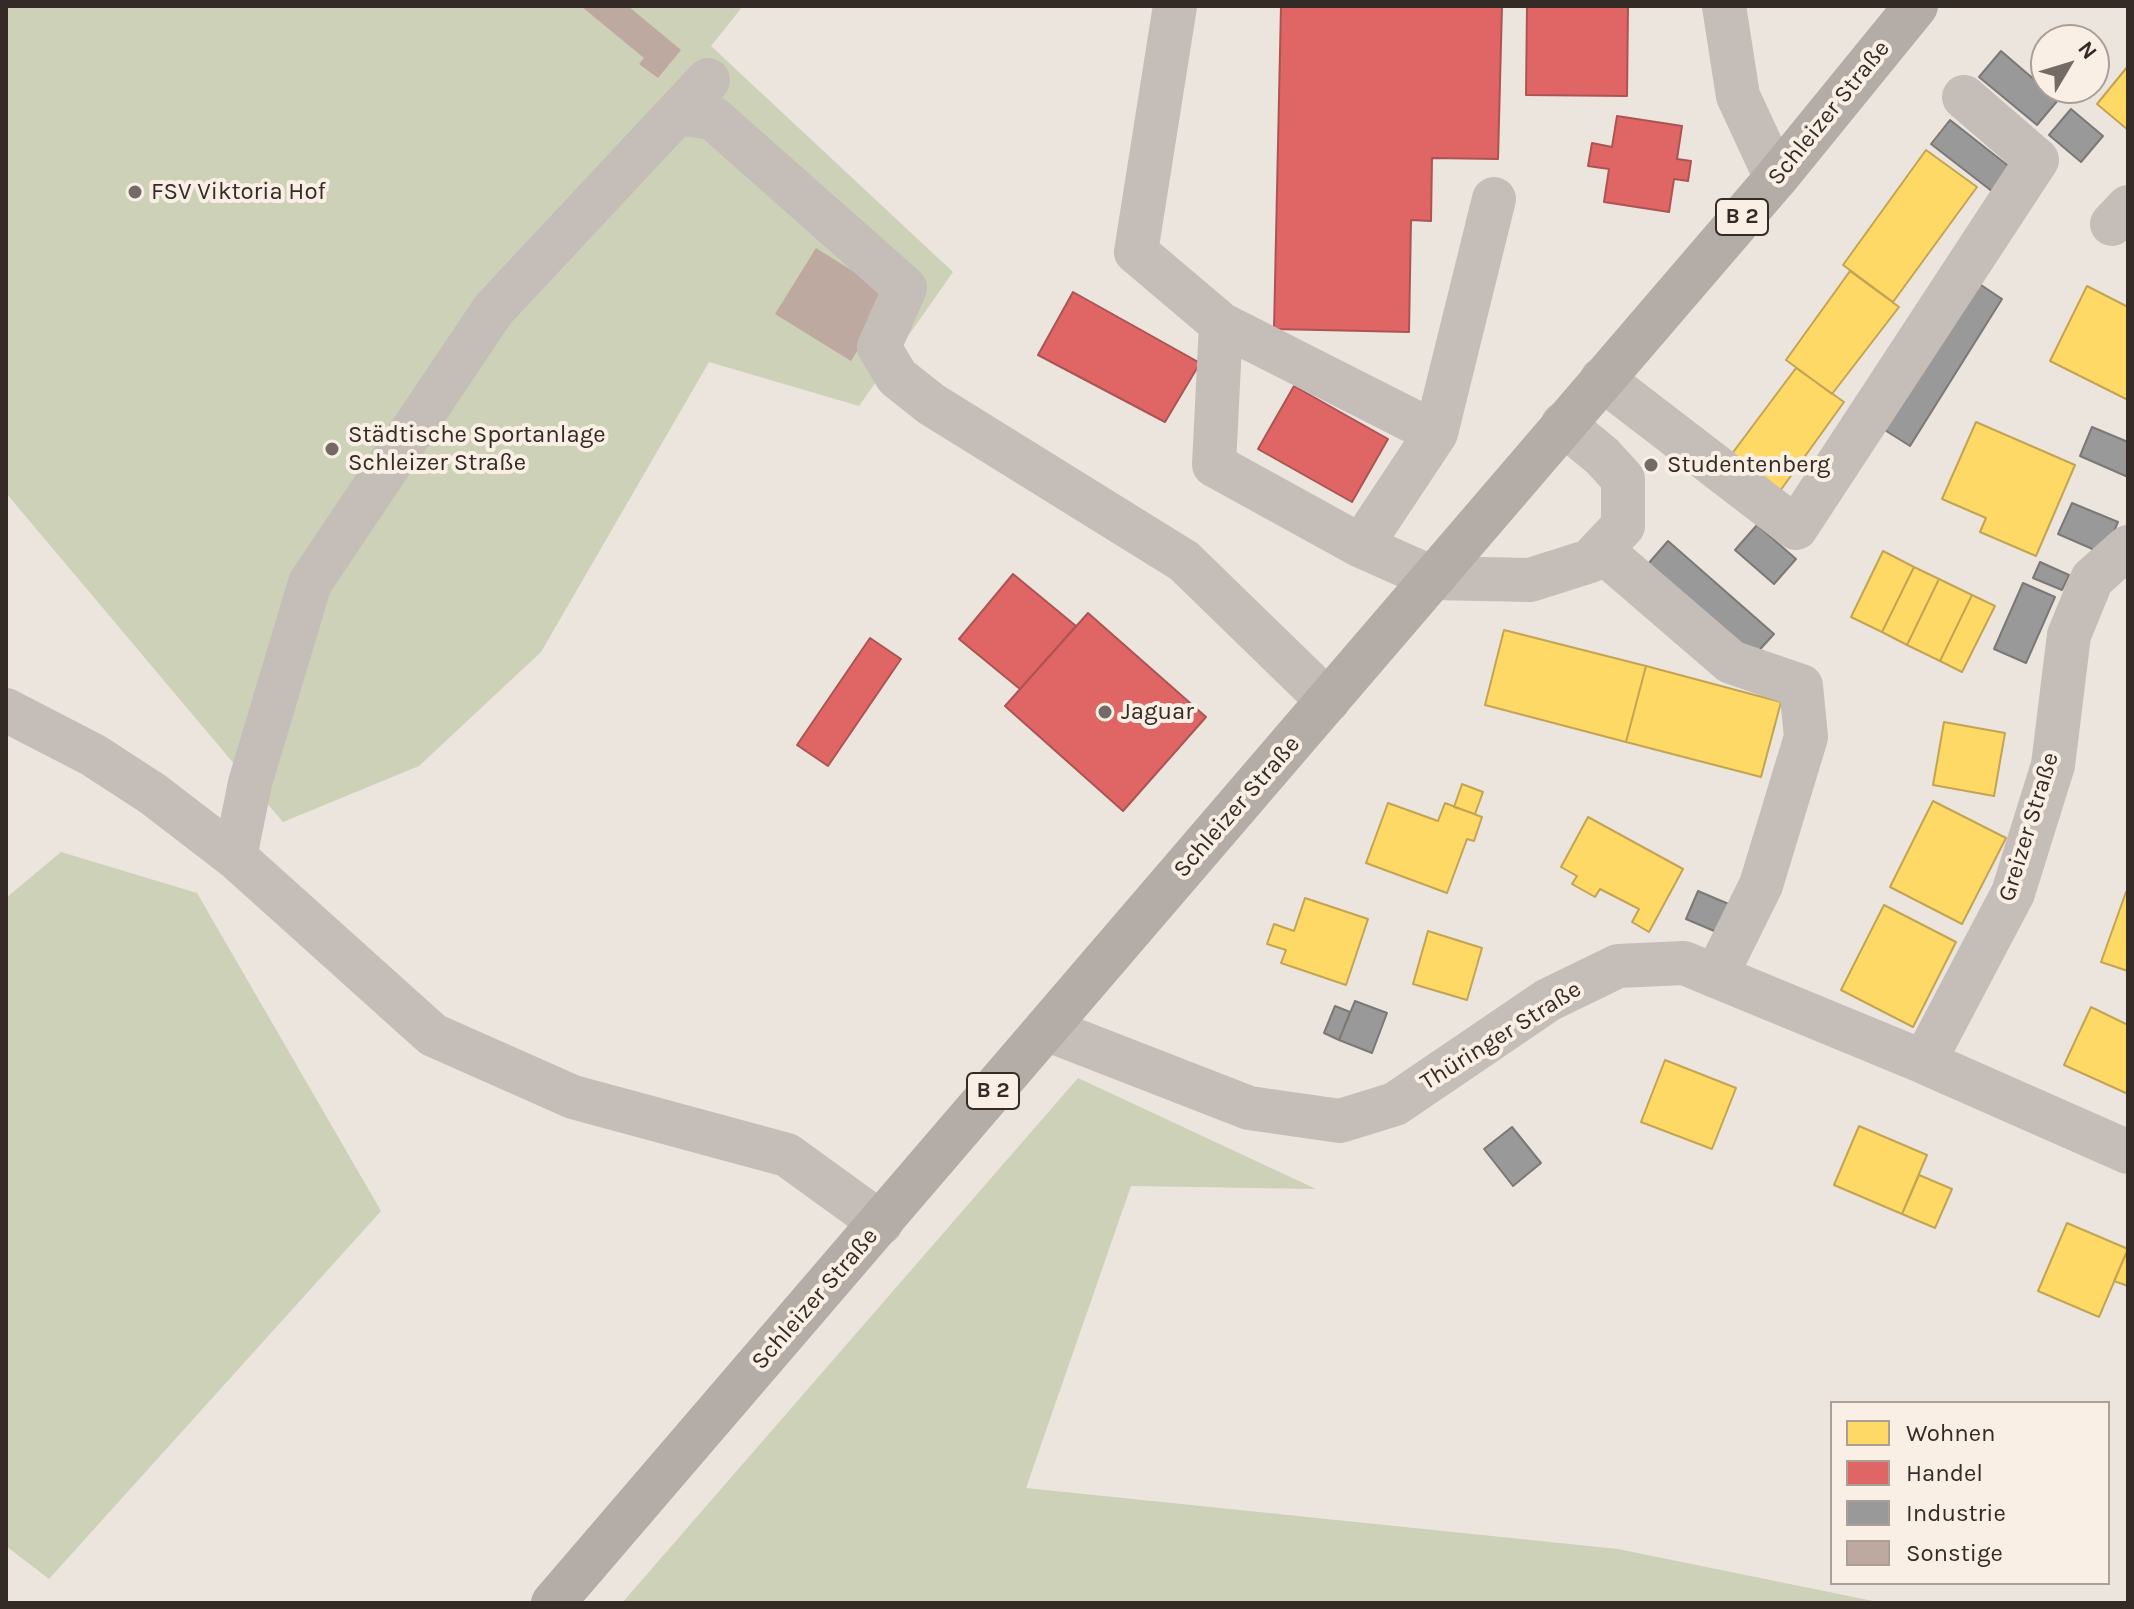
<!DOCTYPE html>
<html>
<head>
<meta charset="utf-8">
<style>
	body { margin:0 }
	#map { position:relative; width:2134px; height:1609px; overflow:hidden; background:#ebe5de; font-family:Karla,sans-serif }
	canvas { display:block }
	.frame { position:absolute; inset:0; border:8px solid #342a26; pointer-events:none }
	.legend { position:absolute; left:1830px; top:1401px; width:280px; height:184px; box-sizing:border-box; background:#f9efe4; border:2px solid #aaa098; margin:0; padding:10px 14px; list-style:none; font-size:24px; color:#342a26 }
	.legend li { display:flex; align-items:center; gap:16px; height:40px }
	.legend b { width:40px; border:2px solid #aaa098 }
	.north { position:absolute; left:2030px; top:24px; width:80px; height:80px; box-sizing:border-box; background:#f9efe4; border:2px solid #aaa098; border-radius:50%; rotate:52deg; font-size:22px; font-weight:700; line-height:32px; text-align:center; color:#342a26 }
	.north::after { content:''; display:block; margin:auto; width:28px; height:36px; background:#746b66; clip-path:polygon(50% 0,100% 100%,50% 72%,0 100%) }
</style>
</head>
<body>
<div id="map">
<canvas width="2134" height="1609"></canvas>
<div class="frame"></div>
<ul class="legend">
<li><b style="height:22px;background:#ffd966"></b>Wohnen</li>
<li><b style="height:22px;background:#e06666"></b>Handel</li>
<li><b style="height:22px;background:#999"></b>Industrie</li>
<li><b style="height:22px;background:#bea9a0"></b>Sonstige</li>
</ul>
<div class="north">N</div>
</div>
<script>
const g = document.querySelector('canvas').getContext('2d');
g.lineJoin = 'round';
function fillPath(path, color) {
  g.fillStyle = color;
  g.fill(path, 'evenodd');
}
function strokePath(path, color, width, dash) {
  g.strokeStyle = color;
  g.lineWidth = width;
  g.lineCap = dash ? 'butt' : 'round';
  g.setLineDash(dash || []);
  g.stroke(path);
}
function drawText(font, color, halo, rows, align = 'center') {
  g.font = font + ' Karla,sans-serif';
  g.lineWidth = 8;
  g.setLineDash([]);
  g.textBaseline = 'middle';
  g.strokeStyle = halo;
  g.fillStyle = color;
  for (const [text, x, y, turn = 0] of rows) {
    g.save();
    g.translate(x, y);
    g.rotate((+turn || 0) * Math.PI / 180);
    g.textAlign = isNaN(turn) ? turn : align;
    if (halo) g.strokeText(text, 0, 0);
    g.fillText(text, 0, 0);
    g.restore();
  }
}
fillPath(new Path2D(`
	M6 6H743L711 46 953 272 859 406 709 362 541 652 419 766 283 822 6 493Z
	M61 852 197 893 381 1211 49 1579 6 1546V898Z
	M1078 1078 1316 1189 1131 1186 1026 1488 1618 1549 1883 1603H622Z`), '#ccd1b8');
const homes = new Path2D(`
	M2128 66V130L2097 104Z
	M1926 150 1977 187 1893 302 1843 265Z
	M1850 271 1899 307 1832 394 1786 360Z
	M2087 286 2128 307V400L2050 361Z
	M1796 368 1844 402 1780 491 1731 455Z
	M1976 422 2075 465 2036 556 1980 532 1986 518 1942 499Z
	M1883 551 1914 567 1882 632 1851 617Z
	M1914 567 1939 579 1907 645 1882 632Z
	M1939 579 1972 595 1940 661 1907 645Z
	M1972 595 1995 606 1962 672 1940 661Z
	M1504 630 1646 666 1626 742 1485 705Z
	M1646 666 1781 702 1761 777 1626 742Z
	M1944 722 2005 733 1994 796 1933 785Z
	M1462 784 1483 792 1475 814 1454 807Z
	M1933 801 2006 838 1962 924 1890 887Z
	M1388 803 1438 821 1445 803 1482 817 1474 841 1467 839 1447 893 1366 863Z
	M1588 817 1683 869 1649 932 1632 922 1639 909 1600 889 1595 897 1572 884 1577 876 1561 867Z
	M2126 892 2128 893V971L2101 962Z
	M1305 898 1368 919 1346 985 1281 963 1286 950 1267 944 1274 924 1294 931Z
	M1884 905 1956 942 1913 1027 1841 990Z
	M1428 931 1482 948 1467 1000 1413 984Z
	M2091 1007 2128 1025V1094L2064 1065Z
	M1665 1060 1736 1088 1712 1149 1641 1122Z
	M1859 1126 1927 1155 1902 1214 1834 1185Z
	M1919 1175 1952 1189 1935 1228 1902 1214Z
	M2067 1223 2128 1249 2099 1317 2038 1291Z
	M2128 1249V1286L2114 1281Z`);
fillPath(homes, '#ffd966');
strokePath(homes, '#c2a453', 2);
const shops = new Path2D(`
	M1281 6H1502L1498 159 1432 158 1431 221 1411 220 1409 332 1274 329Z
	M1527 6H1686H1628L1627 96 1526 95Z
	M1617 116 1682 126 1677 159 1691 161 1688 181 1674 179 1669 212 1604 202 1609 169 1588 166 1592 143 1612 147Z
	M1073 292 1200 363 1165 422 1038 355Z
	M1294 386 1388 439 1352 502 1258 449Z
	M1013 574 1076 626 1020 689 959 639Z
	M1088 613 1206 717 1123 811 1005 706Z
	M870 638 901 659 828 766 797 745Z`);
fillPath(shops, '#e06666');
strokePath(shops, '#ac5453', 2);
const industry = new Path2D(`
	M2001 51 2058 100 2037 125 1979 77Z
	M2071 109 2103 136 2081 162 2049 135Z
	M1950 120 2011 168 1993 192 1931 144Z
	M1972 279 2002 299 1910 446 1880 427Z
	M2092 427 2128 442V477L2080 456Z
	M2072 503 2118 522 2104 554 2058 534Z
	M1757 525 1796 559 1774 584 1735 550Z
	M1668 541 1774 634 1753 657 1648 564Z
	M2040 562 2069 575 2062 590 2033 578Z
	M2023 583 2055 597 2026 663 1994 649Z
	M1698 891 1738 908 1726 936 1686 919Z
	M1355 1001 1387 1013 1372 1053 1339 1040Z
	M1335 1006 1350 1012 1339 1040 1324 1033Z
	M1512 1127 1541 1163 1513 1186 1484 1149Z`);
fillPath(industry, '#999');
strokePath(industry, '#7b7876', 2);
fillPath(new Path2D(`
	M581 6H628L681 50 658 78 639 64 644 58Z
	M816 248 891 295 851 361 775 314Z`), '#bea9a0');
strokePath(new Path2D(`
	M1175 6 1136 252 1221 324 1436 433 1361 546 1433 578 1530 580 1590 561 1623 526V479L1602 456 1563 424
	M1724 6 1738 96 1776 178
	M677 113 713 118 905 288 879 347 897 377 931 404 1184 561 1328 701
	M2112 224 2128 207
	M1221 324 1214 465 1361 546
	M1602 379 1796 528 2037 160 1964 97
	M1436 433 1494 199
	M1601 550 1731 662 1801 686 1806 737 1761 885 1716 976
	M6 710 93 755 153 794 235 857 433 1035 573 1097 787 1155 881 1223
	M235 857 250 783 310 583 493 310 708 80
	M1046 1029 1249 1108 1340 1121 1395 1104 1548 1000 1618 966 1684 963 1924 1062 2128 1152
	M1924 1062 2013 893 2053 765 2069 635 2092 579 2128 547`), '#c4bdb8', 44);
strokePath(new Path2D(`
	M553 1603 1776 178 1916 6`), '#b3aca7', 44);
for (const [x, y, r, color] of [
	[135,192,8,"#746b66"],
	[332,449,8,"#746b66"],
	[1651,465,8,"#746b66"],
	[1105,712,8,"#746b66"]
]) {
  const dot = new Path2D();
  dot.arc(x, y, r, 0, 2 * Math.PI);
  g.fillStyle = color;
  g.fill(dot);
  strokePath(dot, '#f9efe4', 3);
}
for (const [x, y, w] of [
	[1742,217,52],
	[993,1091,52]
]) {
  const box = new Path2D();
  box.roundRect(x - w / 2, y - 18, w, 36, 6);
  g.fillStyle = '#f9efe4';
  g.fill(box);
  strokePath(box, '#342a26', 2);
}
drawText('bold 22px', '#342a26', null, [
	["B 2",1742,217],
	["B 2",993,1091]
]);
drawText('24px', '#342a26', '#f9efe4', [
	["Schleizer Straße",1829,113,-51],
	["Schleizer Straße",1237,807,-49],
	["Greizer Straße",2029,827,-73],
	["Thüringer Straße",1501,1036,-32],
	["Schleizer Straße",815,1299,-49]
]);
drawText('24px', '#342a26', '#f9efe4', [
	["FSV Viktoria Hof",151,192],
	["Städtische Sportanlage",348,435],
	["Schleizer Straße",348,463],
	["Studentenberg",1667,465],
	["Jaguar",1121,712]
], 'left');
</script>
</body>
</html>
